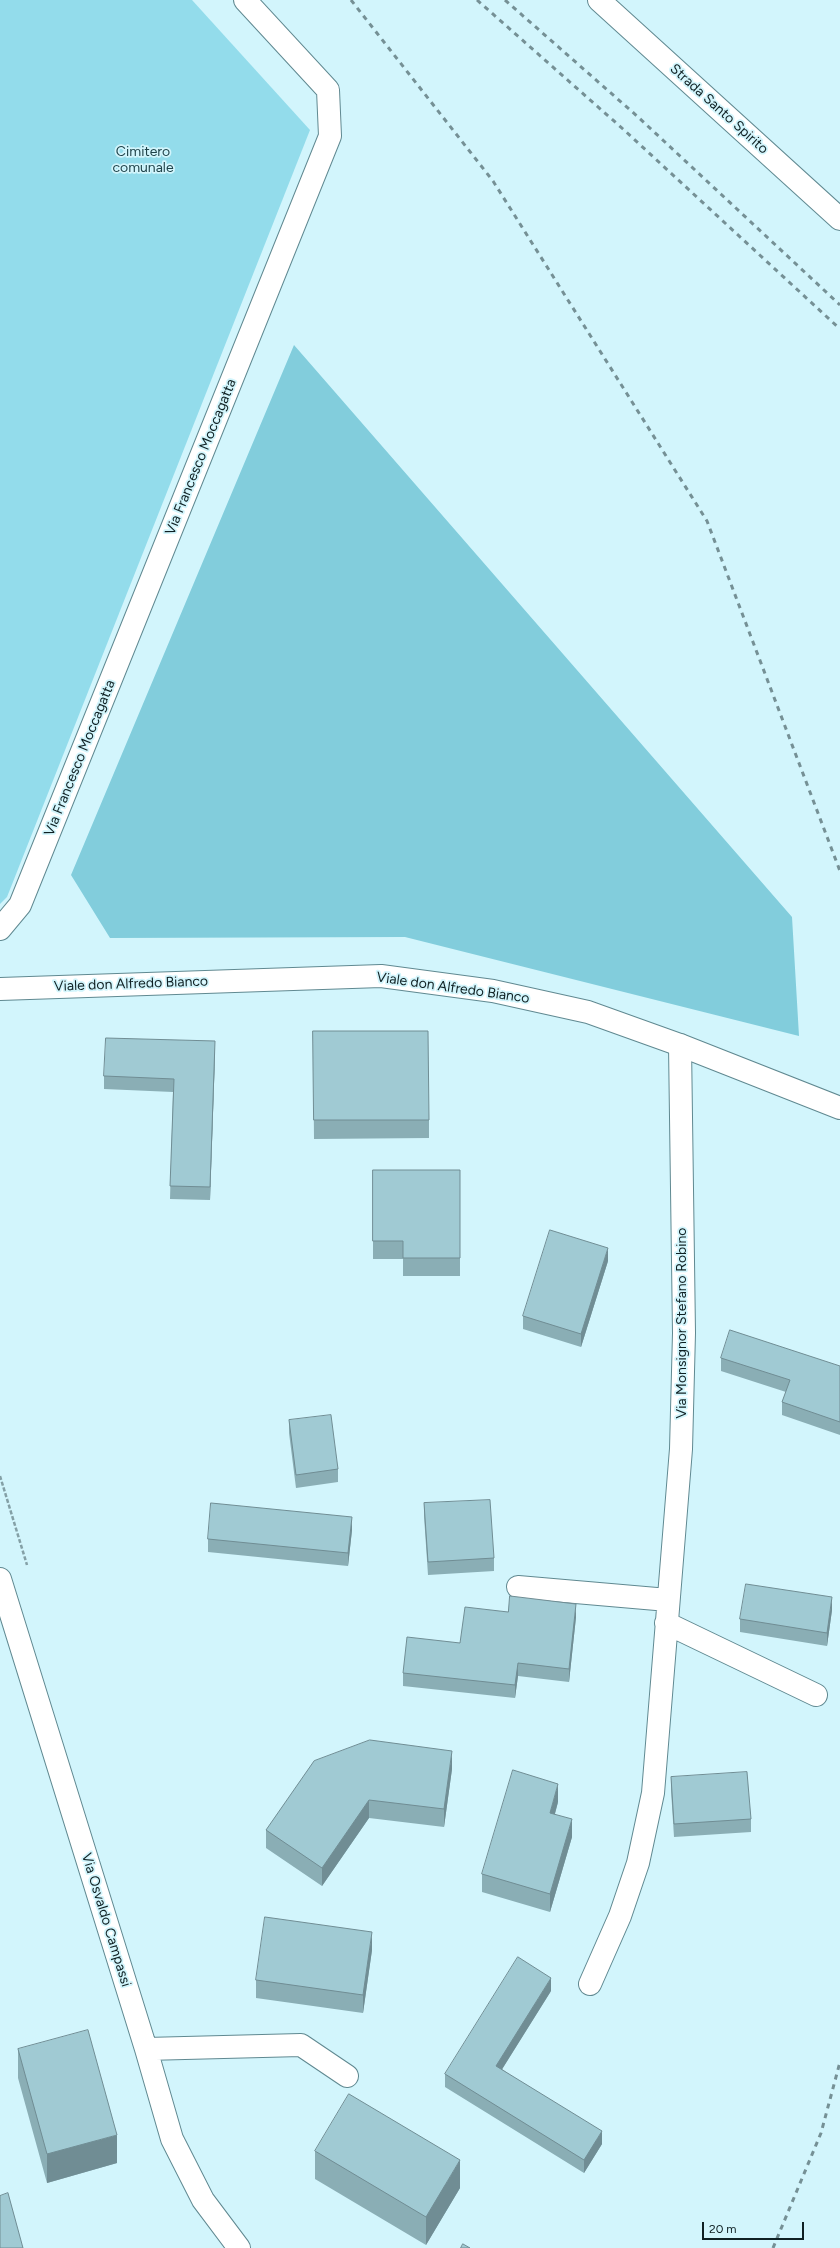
<!DOCTYPE html>
<html>
<head>
<meta charset="utf-8">
<style>
	body { margin:0 }
	#map { position:relative; width:840px; height:2248px; overflow:hidden; background:#d2f5fc; font-family:Figtree,sans-serif }
	canvas { display:block }
	.scale { position:absolute; left:702px; top:2222px; width:102px; height:18px; box-sizing:border-box; border:2px solid #0f2023; border-top:0; padding-left:5px; font-size:12px; line-height:14px; white-space:nowrap; color:#0f2023; -webkit-text-stroke:3px #d2f5fc; paint-order:stroke }
</style>
</head>
<body>
<div id="map">
<canvas width="840" height="2248"></canvas>
<div class="scale">20 m</div>
</div>
<script>
const g = document.querySelector('canvas').getContext('2d');
g.lineJoin = 'round';
function fillPath(path, color) {
  g.fillStyle = color;
  g.fill(path, 'evenodd');
}
function strokePath(path, color, width, dash) {
  g.strokeStyle = color;
  g.lineWidth = width;
  g.lineCap = dash ? 'butt' : 'round';
  g.setLineDash(dash || []);
  g.stroke(path);
}
function drawText(font, color, halo, rows, align = 'center') {
  g.font = font + ' Figtree,sans-serif';
  g.lineWidth = 3.5;
  g.setLineDash([]);
  g.textBaseline = 'middle';
  g.strokeStyle = halo;
  g.fillStyle = color;
  for (const [text, x, y, turn = 0] of rows) {
    g.save();
    g.translate(x, y);
    g.rotate((+turn || 0) * Math.PI / 180);
    g.textAlign = isNaN(turn) ? turn : align;
    if (halo) g.strokeText(text, 0, 0);
    g.fillText(text, 0, 0);
    g.restore();
  }
}
fillPath(new Path2D(`
	M0 0H192L310 130 7 897 0 904Z`), '#93dceb');
fillPath(new Path2D(`
	M294 345 792 917 799 1036 405 937 110 938 71 875Z`), '#82cddc');
const minor = new Path2D(`
	M599 0 840 219
	M0 929 20 905 330 136 328 90 245 0
	M0 1579 146 2049 172 2139 203 2200 239 2248
	M518 1587 668 1600
	M666 1623 816 1695
	M590 1984 620 1916 638 1863 653 1793 681 1449 684 1333 680 1045
	M146 2049 301 2045 347 2076`);
const tertiary = new Path2D(`
	M0 989 381 976 493 991 588 1012 680 1045 840 1108`);
strokePath(minor, '#608991', 24);
strokePath(tertiary, '#608991', 24);
strokePath(new Path2D(`
	M0 1476 27 1565`), '#84a0a6', 2.5, [4, 2]);
strokePath(minor, '#fff', 22);
strokePath(tertiary, '#fff', 22);
strokePath(new Path2D(`
	M351 0 493 181 707 521 840 871
	M477 0 623 129 840 329
	M505 0 637 116 840 305
	M773 2248 821 2133 840 2062`), '#759095', 3, [5, 5]);
fillPath(new Path2D(`
	M313 1031 429 1120V1138L314 1139Z
	M215 1054 210 1200 170 1199 173 1092 104 1089V1076Z
	M373 1170H460V1276H403V1259H373Z
	M608 1261 581 1347 523 1329V1316Z
	M721 1358 840 1366V1435L782 1415V1402L786 1392 721 1371Z
	M289 1420 338 1469V1482L296 1488 289 1433Z
	M424 1503 494 1558V1571L428 1575 424 1516Z
	M352 1530 348 1566 208 1552V1539Z
	M832 1610 827 1646 740 1632V1619Z
	M508 1612 576 1617 569 1682 518 1676 515 1698 403 1686V1673L460 1643Z
	M452 1769 444 1827 369 1818 322 1886 266 1848V1830Z
	M671 1777 751 1819V1832L674 1837 671 1790Z
	M558 1802 555 1814 572 1837 550 1912 482 1892V1874Z
	M372 1950 363 2013 256 1998V1980Z
	M551 1991 502 2069 602 2144 584 2173 445 2087V2074Z
	M18 2049 117 2163 47 2183 18 2078Z
	M315 2151 460 2188 426 2245 315 2179Z`), '#8aaeb5');
fillPath(new Path2D(`
	M215 1041V1054L210 1200V1187Z
	M608 1248V1261L581 1347V1334Z
	M352 1517V1530L348 1566V1553Z
	M832 1597V1610L827 1646V1633Z
	M576 1604V1617L569 1682V1669Z
	M518 1663V1676L515 1698V1685Z
	M452 1751V1769L444 1827V1809Z
	M558 1784V1802L550 1831V1813Z
	M369 1800V1818L322 1886V1868Z
	M572 1819V1837L550 1912V1894Z
	M372 1932V1950L363 2013V1995Z
	M551 1978V1991L496 2079V2066Z
	M602 2131V2144L584 2173V2160Z
	M117 2135V2163L47 2183V2154Z
	M460 2160V2188L426 2245V2217Z`), '#708d94');
const building = new Path2D(`
	M313 1031H428L429 1120H314Z
	M106 1038 215 1041 210 1187 170 1186 174 1079 104 1076Z
	M373 1170H460V1258H403V1241H373Z
	M550 1230 608 1248 581 1334 523 1316Z
	M730 1330 840 1366V1422L782 1402 790 1380 721 1358Z
	M331 1415 338 1469 296 1475 289 1420Z
	M490 1500 494 1558 428 1562 424 1503Z
	M211 1503 352 1517 348 1553 208 1539Z
	M746 1584 832 1597 827 1633 740 1619Z
	M510 1596 576 1604 569 1669 518 1663 515 1685 403 1673 407 1637 460 1643 465 1607 508 1612Z
	M370 1740 452 1751 444 1809 369 1800 322 1868 266 1830 314 1761Z
	M513 1770 558 1784 550 1813 572 1819 550 1894 482 1874Z
	M747 1772 751 1819 674 1824 671 1777Z
	M265 1917 372 1932 363 1995 256 1980Z
	M518 1957 551 1978 496 2066 602 2131 584 2160 445 2074Z
	M88 2030 117 2135 47 2154 18 2049Z
	M349 2094 460 2160 426 2217 315 2151Z
	M8 2193 23 2248H0V2196Z
	M463 2244 470 2248H461Z`);
fillPath(building, '#a0cad3');
strokePath(building, '#708d94', 1);
drawText('14px', '#0f2023', '#d2f5fc', [
	["Strada Santo Spirito",719,109,42],
	["Via Francesco Moccagatta",201,457,-68],
	["Via Francesco Moccagatta",80,758,-68],
	["Viale don Alfredo Bianco",131,984,-2],
	["Viale don Alfredo Bianco",453,988,8],
	["Via Monsignor Stefano Robino",682,1323,-90],
	["Via Osvaldo Campassi",106,1920,73]
]);
drawText('14px', '#1f434a', '#d2f5fc', [
	["Cimitero",143,152],
	["comunale",143,168]
]);
</script>
</body>
</html>
